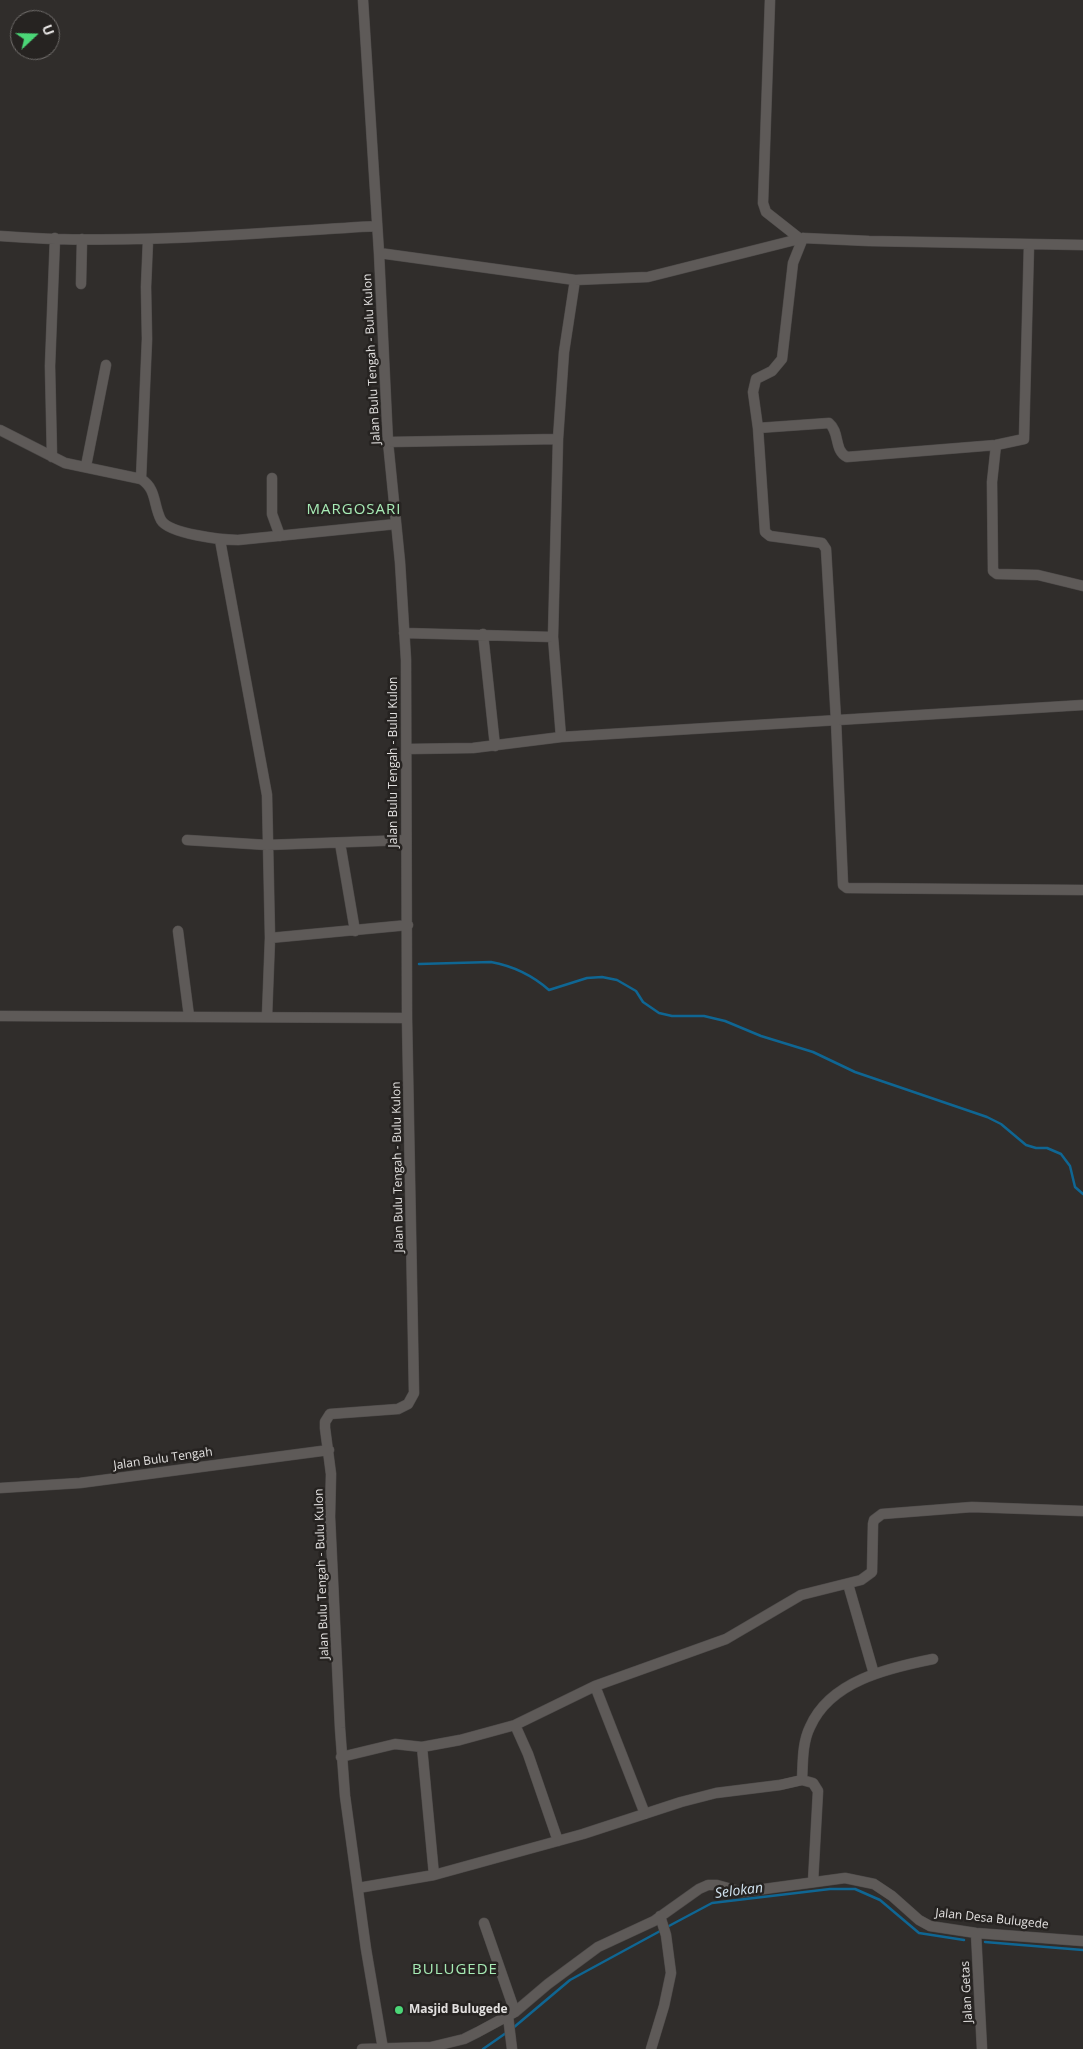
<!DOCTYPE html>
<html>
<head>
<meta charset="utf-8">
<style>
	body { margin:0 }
	#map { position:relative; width:1083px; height:2049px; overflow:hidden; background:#302d2b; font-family:"Open Sans",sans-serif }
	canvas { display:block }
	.north { position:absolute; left:10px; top:10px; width:50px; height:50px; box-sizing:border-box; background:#262321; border:1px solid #726f6d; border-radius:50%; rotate:69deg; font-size:14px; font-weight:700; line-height:20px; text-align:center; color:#e3e1e0 }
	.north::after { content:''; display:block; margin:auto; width:18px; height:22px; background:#4bd677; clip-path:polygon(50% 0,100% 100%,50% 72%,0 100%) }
</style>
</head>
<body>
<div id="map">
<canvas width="1083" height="2049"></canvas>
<div class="north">U</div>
</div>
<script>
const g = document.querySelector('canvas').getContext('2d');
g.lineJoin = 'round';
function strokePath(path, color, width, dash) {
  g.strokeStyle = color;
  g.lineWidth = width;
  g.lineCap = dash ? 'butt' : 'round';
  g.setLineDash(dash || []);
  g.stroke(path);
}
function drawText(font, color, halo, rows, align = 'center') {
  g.font = font + ' "Open Sans",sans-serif';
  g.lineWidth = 5;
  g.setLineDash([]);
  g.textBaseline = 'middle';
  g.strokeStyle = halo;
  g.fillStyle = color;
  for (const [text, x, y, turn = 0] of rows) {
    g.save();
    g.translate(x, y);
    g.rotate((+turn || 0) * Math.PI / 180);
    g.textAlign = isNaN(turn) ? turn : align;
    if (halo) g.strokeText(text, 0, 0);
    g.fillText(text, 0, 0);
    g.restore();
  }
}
strokePath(new Path2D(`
	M419 964 491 962C513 966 532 975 549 990L587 978 602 977 617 980 636 991 643 1002 659 1013 672 1016H704L725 1021 761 1036 813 1052 855 1072 987 1117 1001 1124 1026 1145 1036 1148H1047L1061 1154 1070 1166 1075 1187 1083 1194
	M667 1927 712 1903 830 1889H855L880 1900 919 1933 964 1940
	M985 1942 1083 1950
	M513 2028 570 1980 662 1930
	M483 2049 506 2033`), '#0f6693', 2.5);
const street = new Path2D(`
	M363 0 379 253 388 442 400 562 406 660 407 1018 414 1393 408 1404 398 1409 330 1414 325 1422V1428L331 1474 330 1517 340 1728 345 1796 366 1949 383 2049
	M770 0 763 203 766 212 799 238
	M0 236C126 246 252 233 377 226
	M803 238 793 263 782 359 772 371 756 379 753 392 758 428 765 532 770 536 822 543 826 549 836 720 843 885 847 888 1083 890
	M379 253 575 280 648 277 803 238 869 241 1083 245
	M81 284 82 239
	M758 428 829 423C840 432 834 451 847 457L996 445 1024 439 1029 244
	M0 430 65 463 141 479C157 489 153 505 161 520 169 534 223 540 238 540L396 524
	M388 442 558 439
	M996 445 992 482 993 571 997 574 1038 575 1083 586
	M52 457 50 366 55 238
	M86 466 106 365
	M272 478V514L280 536
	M141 479 147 339 146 287 148 240
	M220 540 267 795 270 938 267 1016
	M404 633 553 637
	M483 634 495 746
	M561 737 553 637 558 439 564 352 575 280
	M407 749 473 748 561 737 1083 705
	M187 840 267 845 406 840
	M340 843 355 931
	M178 931 189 1016
	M270 938 408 925
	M0 1016 407 1018
	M0 1488 80 1483 329 1450
	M848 1584 874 1674
	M595 1686 645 1814
	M515 1725 528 1754 558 1841
	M422 1747 434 1875
	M341 1757 395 1744 422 1747 460 1740 515 1725 595 1686 726 1639 801 1595 861 1580 872 1572 873 1524 874 1520 882 1514 972 1507 1083 1511
	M802 1780C803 1763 802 1743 810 1727 830 1681 888 1668 933 1659
	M358 1888 434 1875 583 1834 681 1802 716 1793 780 1785 802 1780 813 1783 818 1791 813 1882
	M484 1923 515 2012
	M976 1933 982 2049
	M508 2016 512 2049
	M362 2049 431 2047 464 2039 478 2032 515 2012 548 1984 598 1947 654 1921 699 1889 708 1885H717L742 1892 845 1878 874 1884 892 1896 919 1920 930 1926 976 1933 1083 1941
	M651 2049 664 2006 671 1973 666 1935 660 1916`);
strokePath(street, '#4d4a49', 11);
strokePath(street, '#5e5a58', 10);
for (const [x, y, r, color] of [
	[399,2010,5,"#4bd677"]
]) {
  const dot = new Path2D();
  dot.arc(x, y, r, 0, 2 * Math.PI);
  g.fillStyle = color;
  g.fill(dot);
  strokePath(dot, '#262321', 2);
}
drawText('12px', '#e3e1e0', '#262321', [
	["Jalan Bulu Tengah - Bulu Kulon",372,359,-93],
	["Jalan Bulu Tengah - Bulu Kulon",394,762,-90],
	["Jalan Bulu Tengah - Bulu Kulon",398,1167,-91],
	["Jalan Bulu Tengah",163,1459,-8],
	["Jalan Bulu Tengah - Bulu Kulon",322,1574,-92],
	["Jalan Desa Bulugede",992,1919,6],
	["Jalan Getas",967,1992,-93]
]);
drawText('bold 12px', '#e3e1e0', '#262321', [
	["Masjid Bulugede",409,2010]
], 'left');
drawText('italic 14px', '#d1e3f0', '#262321', [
	["Selokan",739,1891,-7]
]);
g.letterSpacing = '1px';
drawText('15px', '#a7ebb5', '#262321', [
	["MARGOSARI",354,510],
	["BULUGEDE",455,1970]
]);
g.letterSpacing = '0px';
</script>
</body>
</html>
